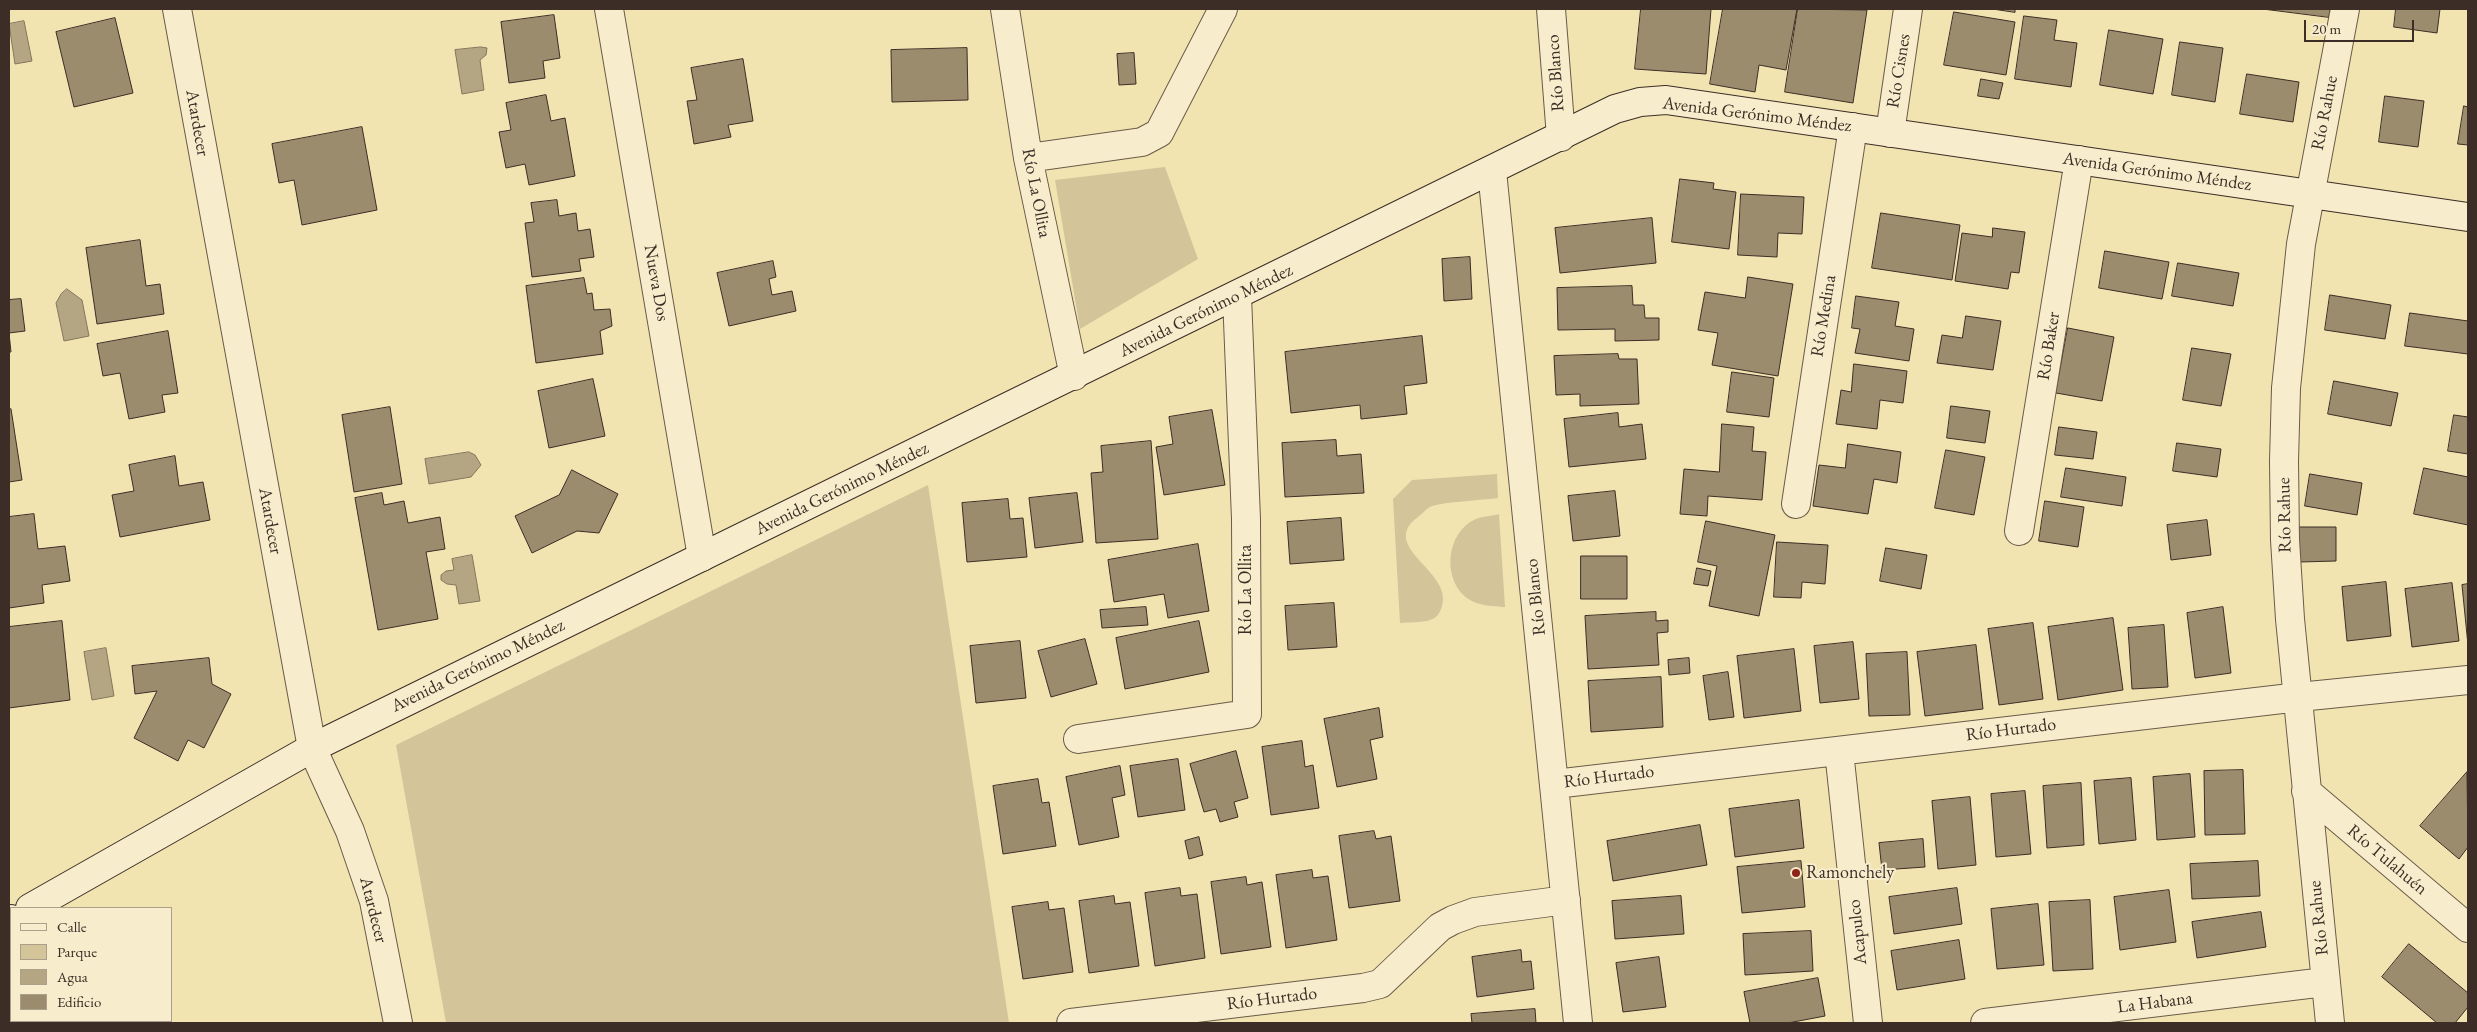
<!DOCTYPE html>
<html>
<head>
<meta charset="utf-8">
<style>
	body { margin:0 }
	#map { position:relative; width:2477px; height:1032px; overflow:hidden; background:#f2e4b1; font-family:"EB Garamond",serif }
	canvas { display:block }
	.frame { position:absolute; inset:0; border:10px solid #3c2d26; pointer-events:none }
	.legend { position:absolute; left:10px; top:907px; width:162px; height:115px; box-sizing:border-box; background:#f7edcc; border:1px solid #aca08a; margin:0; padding:6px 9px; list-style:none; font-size:15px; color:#3c2d26 }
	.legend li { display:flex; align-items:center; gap:10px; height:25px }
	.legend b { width:25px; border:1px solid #aca08a }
	.scale { position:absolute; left:2304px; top:20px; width:110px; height:22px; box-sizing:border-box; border:2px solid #3c2d26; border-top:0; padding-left:6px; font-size:15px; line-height:18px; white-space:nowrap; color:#3c2d26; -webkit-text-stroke:4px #f7edcc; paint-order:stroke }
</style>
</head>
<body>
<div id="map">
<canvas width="2477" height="1032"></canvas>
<div class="frame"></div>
<ul class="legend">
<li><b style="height:6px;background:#f7edcc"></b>Calle</li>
<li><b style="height:14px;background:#d3c599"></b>Parque</li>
<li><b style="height:14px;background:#b4a682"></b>Agua</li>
<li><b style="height:14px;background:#9b8c6e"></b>Edificio</li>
</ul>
<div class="scale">20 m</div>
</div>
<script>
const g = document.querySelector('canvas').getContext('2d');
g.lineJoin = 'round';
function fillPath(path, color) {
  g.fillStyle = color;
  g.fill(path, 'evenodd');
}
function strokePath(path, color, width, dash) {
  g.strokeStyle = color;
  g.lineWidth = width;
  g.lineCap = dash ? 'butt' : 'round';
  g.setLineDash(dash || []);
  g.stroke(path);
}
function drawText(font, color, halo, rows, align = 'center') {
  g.font = font + ' "EB Garamond",serif';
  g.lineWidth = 4;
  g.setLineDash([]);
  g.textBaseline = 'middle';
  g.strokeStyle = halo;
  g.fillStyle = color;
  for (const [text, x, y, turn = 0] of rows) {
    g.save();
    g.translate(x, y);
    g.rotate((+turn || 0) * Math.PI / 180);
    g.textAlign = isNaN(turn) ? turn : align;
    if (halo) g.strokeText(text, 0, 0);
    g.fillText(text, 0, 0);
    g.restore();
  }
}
fillPath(new Path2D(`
	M1165 167 1198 259 1080 329 1055 180Z
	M1497 474 1498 498C1483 500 1441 502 1430 507 1426 509 1422 514 1418 517 1377 547 1454 572 1442 606 1440 613 1437 618 1430 620 1421 623 1409 622 1400 623L1393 499 1412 480Z
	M928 485 1009 1023H446L396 745Z
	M1499 514 1505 607C1493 606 1480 606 1470 600 1441 583 1445 532 1476 519 1483 516 1492 516 1499 514Z`), '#d3c599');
const water = new Path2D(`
	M24 21 32 61 15 64 9 24Z
	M481 47 487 48 486 55 480 60 484 90 462 94 455 50Z
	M67 289 82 300 89 336 64 341 56 303 61 294Z
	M469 452 475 455 481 465 471 477 429 484 425 459Z
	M472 555 480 601 459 604 456 585 447 584 441 580V575L446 571 454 570 452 559Z
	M106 648 114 696 92 700 84 652Z`);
fillPath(water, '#b4a682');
strokePath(water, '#84765d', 1);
const building = new Path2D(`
	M1641 9H1711L1706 74 1635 69Z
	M1723 9H1797L1786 70 1759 65 1755 92 1710 84Z
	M1798 9 1867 10 1853 103 1785 92Z
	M1993 9H2015V12Z
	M2263 9H2330L2329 17Z
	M2396 9H2440L2437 33 2394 27Z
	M1954 12 2015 22 2006 75 1944 65Z
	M554 15 560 58 543 61 545 78 509 83 501 22Z
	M2024 16 2057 20 2054 40 2077 43 2071 87 2015 79Z
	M115 18 133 93 74 107 56 32Z
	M2109 30 2163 39 2153 94 2100 85Z
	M2180 42 2223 48 2215 102 2172 95Z
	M967 48 968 100 892 102 891 50Z
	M1134 53 1136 84 1119 85 1117 54Z
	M743 59 753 121 728 125 731 137 694 144 687 101 697 100 691 68Z
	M2247 74 2299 82 2293 122 2240 114Z
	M1981 79 2003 83 1999 99 1978 96Z
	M546 95 551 121 565 118 575 176 529 185 525 164 506 168 499 132 511 130 506 103Z
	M2385 96 2424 101 2418 147 2379 142Z
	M2464 106 2468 107V145L2458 144Z
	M362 127 377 210 302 225 294 180 279 183 272 144Z
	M1680 179 1714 183 1713 189 1736 192 1729 249 1672 242Z
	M1741 194 1804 197 1802 234 1778 233 1777 257 1738 255Z
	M557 200 559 216 576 213 578 231 590 229 594 257 579 259 581 271 532 277 525 223 534 222 531 203Z
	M1881 213 1960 225 1952 280 1872 268Z
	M1652 218 1656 263 1560 273 1555 228Z
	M1993 228 2025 232 2019 273 2011 272 2008 289 1955 281 1962 233 1992 237Z
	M140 240 146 286 160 284 164 314 97 324 86 248Z
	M2105 251 2169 262 2162 299 2099 288Z
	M1470 257 1472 299 1444 301 1442 259Z
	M773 261 776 277 769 279 772 295 792 291 796 311 729 326 717 273Z
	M2178 263 2239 273 2233 306 2172 296Z
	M1748 277 1793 284 1778 376 1712 365 1718 333 1698 330 1705 292 1745 298Z
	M584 278 587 294 592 293 594 310 610 309 612 326 600 331 603 354 536 363 526 286Z
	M1632 286 1633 305H1644L1645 318H1659V340L1615 341V329L1558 330 1557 288Z
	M2330 295 2391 305 2385 339 2325 330Z
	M1856 296 1899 302 1895 326 1914 329 1909 361 1855 353 1860 329 1852 328Z
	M21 299 25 331 9 333 11 352H9V300Z
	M2410 313 2468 321V354L2405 346Z
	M1966 316 2001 321 1993 370 1937 363 1942 335 1962 338Z
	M2068 328 2114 337 2102 401 2056 393Z
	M168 331 178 393 162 395 165 412 129 419 120 373 103 376 97 344Z
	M1422 336 1427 383 1404 386 1407 414 1361 419 1360 405 1291 413 1285 352Z
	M2192 348 2231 354 2221 406 2183 400Z
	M1618 354 1619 359H1637L1639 404 1580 406V394L1556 395 1554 356Z
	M1854 364 1907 371 1903 403 1880 400 1877 429 1836 424 1841 390 1851 392Z
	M1732 372 1774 378 1769 417 1727 412Z
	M593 379 605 436 549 448 538 391Z
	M2334 381 2398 393 2391 426 2328 414Z
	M1951 406 1990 411 1985 443 1947 438Z
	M390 407 402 484 354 492 342 415Z
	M11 409 22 480 9 482V410Z
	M1212 410 1225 485 1164 495 1156 447 1173 444 1169 417Z
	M1618 413 1619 427 1642 424 1646 459 1569 467 1564 419Z
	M2454 415 2468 417V454L2448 451Z
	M1722 424 1754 427 1752 451 1766 452 1762 500 1708 496 1707 516 1680 514 1684 469 1719 472Z
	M2059 427 2097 432 2093 459 2055 455Z
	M1336 440 1337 456 1361 454 1364 493 1285 497 1282 443Z
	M1151 441 1158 539 1096 543 1091 473 1103 472 1101 446Z
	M2177 443 2221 449 2217 477 2173 471Z
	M1848 444 1901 452 1897 483 1874 479 1868 514 1813 506 1819 465 1845 468Z
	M1946 450 1985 457 1974 515 1935 508Z
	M175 456 179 486 203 482 210 520 120 537 112 495 134 491 129 465Z
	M2066 468 2126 477 2122 506 2061 497Z
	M2424 468 2468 477V525L2414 514Z
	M572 470 618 494 599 533 577 531 532 553 515 516 559 495Z
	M2310 474 2362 483 2357 515 2305 506Z
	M1615 491 1620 536 1573 541 1568 496Z
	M382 493 384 505 404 501 408 523 440 517 445 549 426 552 438 619 378 630 355 498Z
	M1077 493 1083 542 1035 548 1029 498Z
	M1008 499 1010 519 1023 518 1027 557 967 562 962 503Z
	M2045 501 2084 507 2078 547 2039 541Z
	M34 514 38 549 65 546 70 581 42 585 44 603 9 608V517Z
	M1341 518 1344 560 1290 564 1287 522Z
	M2207 520 2211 555 2171 560 2167 525Z
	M1706 521 1775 535 1759 616 1709 606 1717 566 1698 562Z
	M2299 527H2336V561L2300 562Z
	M1777 542 1828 545 1825 584 1802 582 1801 598 1774 597Z
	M1198 544 1209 611 1168 618 1164 594 1114 602 1108 560Z
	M1886 548 1927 555 1921 589 1880 581Z
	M1581 556H1627V599H1581Z
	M1697 568 1711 571 1708 586 1694 584Z
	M2386 582 2391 636 2347 641 2342 587Z
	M2452 583 2459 641 2412 647 2405 589Z
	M2468 584V645L2462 585Z
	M1334 603 1337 647 1288 650 1285 606Z
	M1146 607 1148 625 1102 628 1100 610Z
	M2223 607 2231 673 2195 678 2187 613Z
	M1656 612V621L1668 620V632L1657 633 1659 665 1588 669 1585 616Z
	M2113 618 2123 690 2058 700 2048 627Z
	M62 621 70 700 9 708V627Z
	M1199 621 1209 672 1125 689 1116 638Z
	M2033 623 2043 699 1999 705 1988 629Z
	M2164 625 2168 687 2132 689 2128 628Z
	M1085 639 1097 684 1051 697 1038 651Z
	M1020 641 1026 698 976 703 970 646Z
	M1853 642 1859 699 1820 703 1814 646Z
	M1976 645 1983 709 1925 716 1917 652Z
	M1794 649 1801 711 1744 718 1737 656Z
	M1907 652 1910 715 1869 716 1866 654Z
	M209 658 212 684 231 694 204 748 188 740 178 761 134 738 157 691 135 694 132 666Z
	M1689 658 1690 673 1669 675 1668 660Z
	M1728 672 1734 717 1709 720 1703 676Z
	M1661 677 1663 727 1591 732 1588 681Z
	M1379 708 1383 737 1370 740 1377 779 1337 787 1324 719Z
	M1302 741 1305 767 1313 765 1319 808 1271 815 1262 747Z
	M1236 751 1248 798 1234 802 1238 817 1220 822 1216 809 1204 812 1190 764Z
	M1178 759 1185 810 1138 817 1130 766Z
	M1120 766 1125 795 1112 798 1119 837 1079 845 1066 777Z
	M2243 770 2245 834 2205 835 2204 771Z
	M2467 772 2468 847 2459 859 2420 826Z
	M2190 774 2195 837 2157 840 2153 777Z
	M2131 778 2136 840 2099 844 2094 781Z
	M1038 779 1042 803 1049 802 1056 846 1003 854 993 786Z
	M2081 783 2084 845 2047 848 2043 786Z
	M2025 791 2031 854 1996 857 1991 794Z
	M1970 797 1976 865 1938 869 1932 801Z
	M1799 800 1804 848 1735 857 1729 809Z
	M1700 825 1707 865 1613 881 1607 841Z
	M1374 831 1376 839 1391 836 1400 901 1349 908 1339 836Z
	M1199 837 1203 855 1189 859 1185 841Z
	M1923 839 1925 867 1882 870 1879 843Z
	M1801 861 1805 907 1742 913 1737 867Z
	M2258 861 2260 896 2192 899 2190 864Z
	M1312 870 1313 878 1328 876 1337 940 1286 948 1276 875Z
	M1246 877 1247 885 1262 882 1271 947 1221 954 1211 882Z
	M1180 888 1181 896 1197 894 1205 958 1155 966 1145 893Z
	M1957 888 1962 924 1894 934 1889 897Z
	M2169 890 2176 942 2120 950 2114 897Z
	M1114 896 1115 904 1130 902 1139 966 1089 973 1079 901Z
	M1681 896 1684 934 1615 939 1612 901Z
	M2090 900 2093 969 2053 971 2049 902Z
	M1048 902 1049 910 1064 908 1073 972 1023 979 1012 907Z
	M2038 904 2044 965 1997 969 1991 909Z
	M2261 912 2266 947 2197 958 2192 922Z
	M1811 931 1813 971 1745 975 1743 934Z
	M1959 940 1965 979 1897 990 1891 951Z
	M2409 944 2468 993V1007L2455 1023H2437L2382 977Z
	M1521 950 1522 962 1531 961 1534 989 1477 997 1472 957Z
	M1659 957 1666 1007 1623 1012 1616 963Z
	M1818 978 1825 1016 1788 1023H1750L1744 992Z
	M1535 1009 1536 1023H1472L1471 1014Z`);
fillPath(building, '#9b8c6e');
strokePath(building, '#3c2d26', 1);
const street = new Path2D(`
	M177 9 312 748 350 831 374 901 398 1023
	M609 9 702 557
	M1005 9 1028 158 1074 376
	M1551 9 1561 137
	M1890 133 1908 9
	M1028 158 1142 142 1159 133 1223 9
	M1492 171 1578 1023
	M1796 504 1853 127
	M2019 531 2079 160
	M1078 739 1247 714 1246 519 1237 296
	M1839 751 1868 1023
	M1555 784 2299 697 2468 680
	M2306 791 2468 928
	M85 1021 86 1023
	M1071 1023 1363 988 1380 984 1440 927 1453 920 1475 912 1566 900
	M1985 1023 2325 982
	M2330 1023 2290 619 2285 540 2284 461 2286 388 2301 244 2345 9`);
const secondary = new Path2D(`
	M30 908 312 748 1615 109 1640 102 1666 100 2468 217
	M9 920 11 919`);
strokePath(street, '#6a5b49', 30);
strokePath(secondary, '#3c2d26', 30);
strokePath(street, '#f7edcc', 28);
strokePath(secondary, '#f7edcc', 28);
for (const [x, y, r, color] of [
	[1796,873,5,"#8f2418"]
]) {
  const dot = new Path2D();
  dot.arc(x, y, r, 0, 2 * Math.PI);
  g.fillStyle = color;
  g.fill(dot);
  strokePath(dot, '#f7edcc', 2);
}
drawText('18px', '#3c2d26', '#f7edcc', [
	["Río Cisnes",1899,71,-81],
	["Río Blanco",1556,73,-94],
	["Río Rahue",2325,113,-79],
	["Avenida Gerónimo Méndez",1757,115,7],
	["Atardecer",197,123,80],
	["Avenida Gerónimo Méndez",2157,172,8],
	["Río La Ollita",1036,193,79],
	["Nueva Dos",656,283,80],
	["Avenida Gerónimo Méndez",1206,311,-26],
	["Río Medina",1824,316,-81],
	["Río Baker",2049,346,-81],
	["Avenida Gerónimo Méndez",842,489,-26],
	["Río Rahue",2285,515,-91],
	["Atardecer",270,521,80],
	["Río La Ollita",1246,590,-90],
	["Río Blanco",1536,597,-96],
	["Avenida Gerónimo Méndez",478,666,-26],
	["Río Hurtado",2011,730,-7],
	["Río Hurtado",1609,777,-7],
	["Río Tulahuén",2387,860,40],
	["Atardecer",373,910,76],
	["Río Rahue",2319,918,-96],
	["Acapulco",1858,932,-96],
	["Río Hurtado",1272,999,-7],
	["La Habana",2155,1003,-7]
]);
drawText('18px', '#3c2d26', '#f7edcc', [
	["Ramonchely",1806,873]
], 'left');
</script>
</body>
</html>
